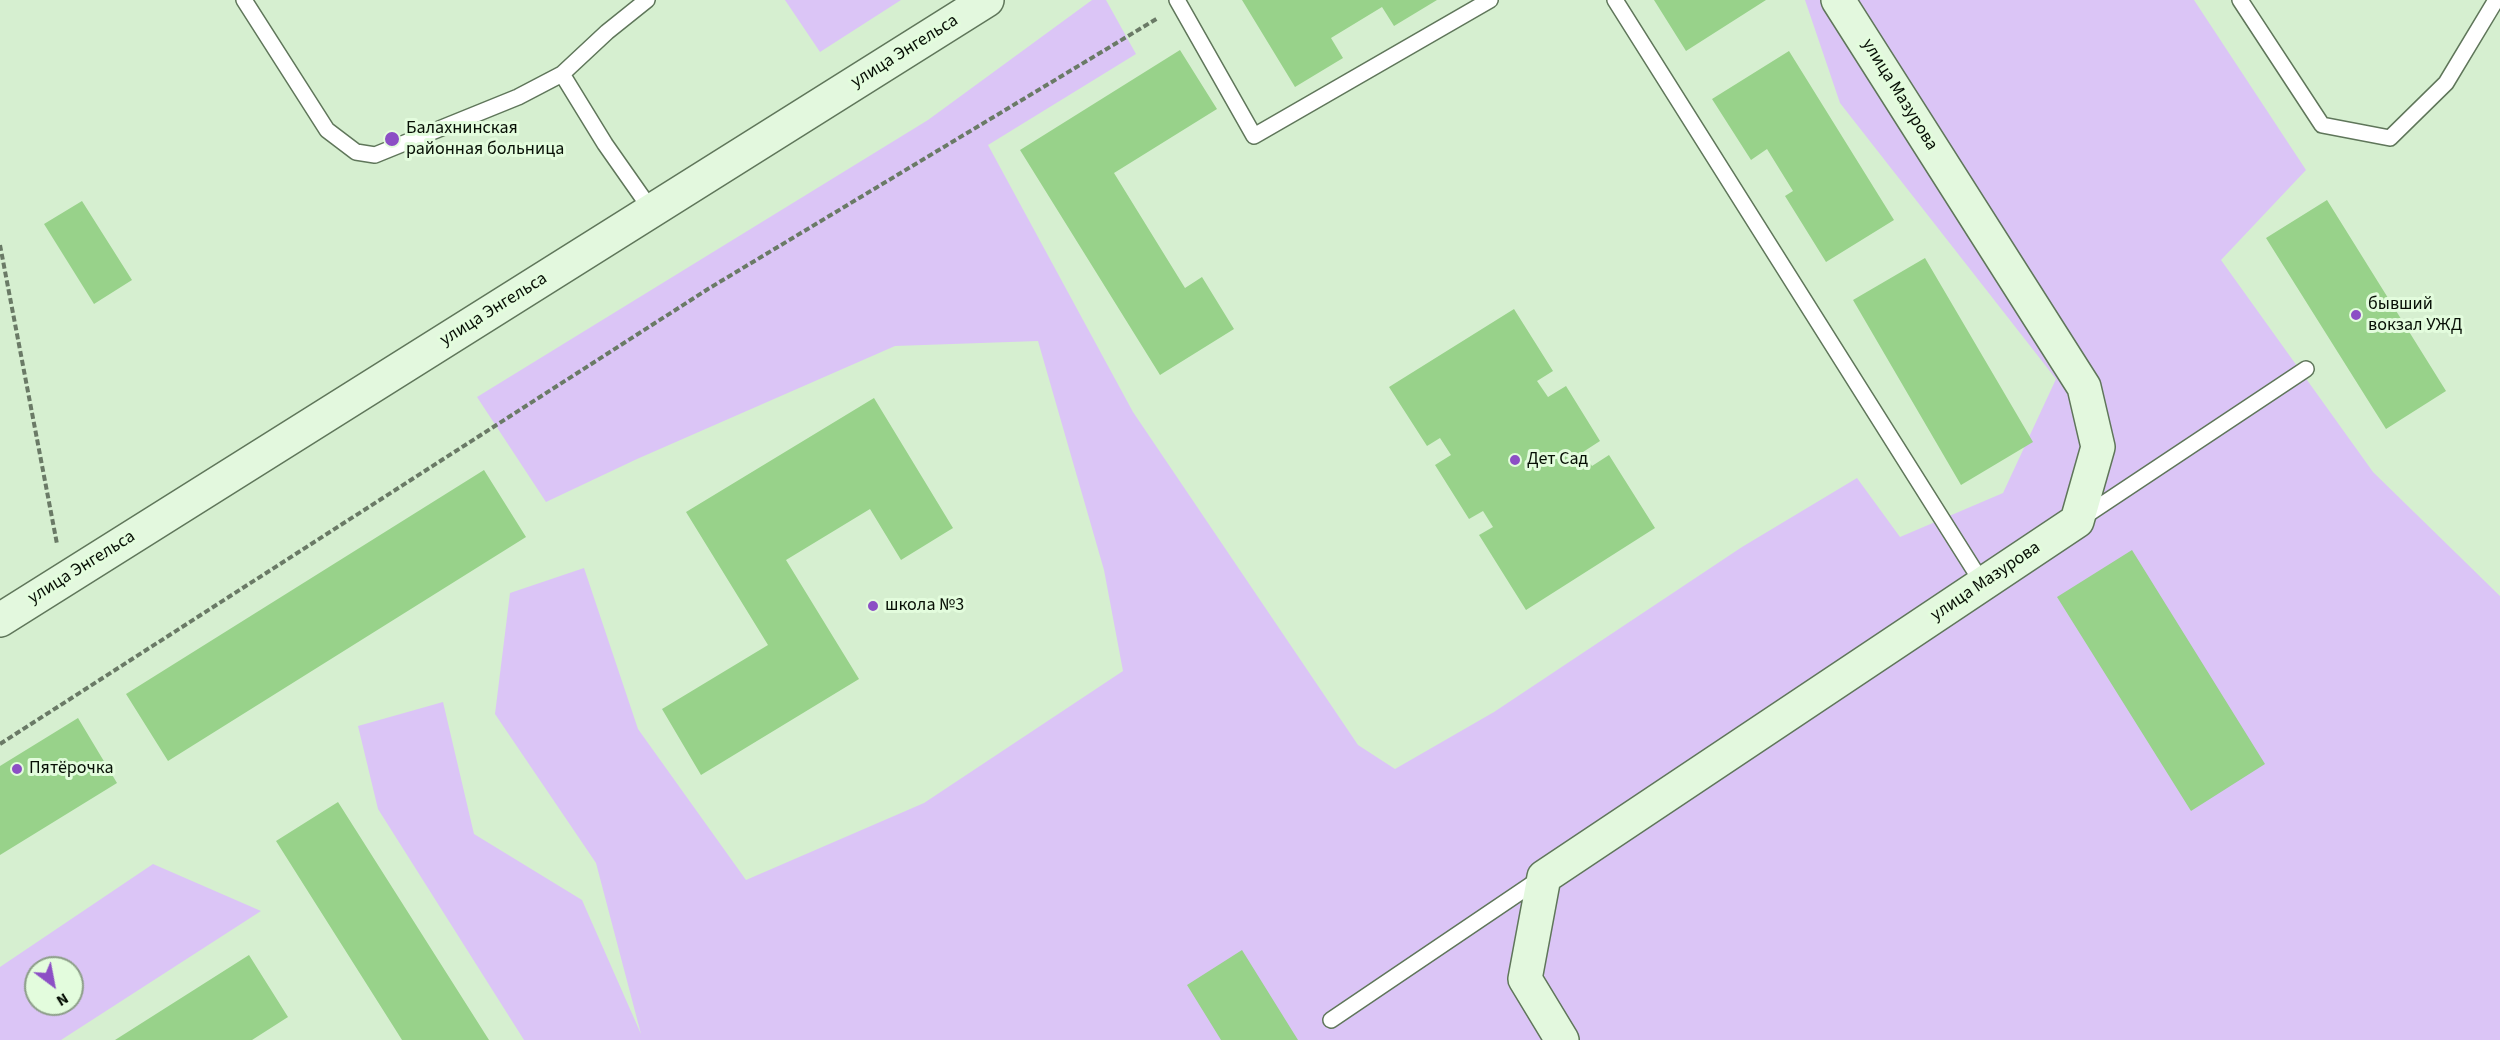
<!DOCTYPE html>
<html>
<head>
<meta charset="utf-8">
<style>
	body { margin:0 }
	#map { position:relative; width:2500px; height:1040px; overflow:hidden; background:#d6efd0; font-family:"Source Sans 3",sans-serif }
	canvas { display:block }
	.north { position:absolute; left:24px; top:956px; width:60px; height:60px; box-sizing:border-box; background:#e3fcdd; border:2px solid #8b9d87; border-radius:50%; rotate:148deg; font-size:16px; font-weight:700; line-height:24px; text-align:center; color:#070f05 }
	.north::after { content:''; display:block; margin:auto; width:21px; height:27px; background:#8c4fc5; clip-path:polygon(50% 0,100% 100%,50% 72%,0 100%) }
</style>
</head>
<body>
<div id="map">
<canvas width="2500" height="1040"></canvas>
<div class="north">N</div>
</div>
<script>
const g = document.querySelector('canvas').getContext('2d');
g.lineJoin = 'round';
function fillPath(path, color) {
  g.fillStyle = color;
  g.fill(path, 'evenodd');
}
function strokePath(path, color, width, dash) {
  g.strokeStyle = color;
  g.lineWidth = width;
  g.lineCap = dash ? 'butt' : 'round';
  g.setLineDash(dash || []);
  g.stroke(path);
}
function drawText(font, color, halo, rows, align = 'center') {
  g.font = font + ' "Source Sans 3",sans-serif';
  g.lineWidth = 6;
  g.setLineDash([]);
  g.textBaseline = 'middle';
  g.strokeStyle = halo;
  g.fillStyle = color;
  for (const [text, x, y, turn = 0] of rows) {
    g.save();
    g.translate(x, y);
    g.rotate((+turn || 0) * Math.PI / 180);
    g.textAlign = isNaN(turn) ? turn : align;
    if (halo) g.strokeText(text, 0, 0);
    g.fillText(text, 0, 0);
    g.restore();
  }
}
fillPath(new Path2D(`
	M785 0H901L820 52Z
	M1092 0H1106L1136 54 988 145 1133 412 1358 745 1395 769 1494 712 1742 547 1857 478 1900 537 2003 493 2056 379 1840 103 1805 0H2194L2306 170 2221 260 2373 472 2500 596V1040H524L378 809 358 726 443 702 474 834 582 900 641 1034 596 863 495 714 510 593 584 568 638 729 746 880 924 803 1123 671 1104 570 1038 341 895 346 637 459 546 502 477 397 928 120Z
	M153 864 261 911 61 1040H0V967ZM36 968H72V1004H36Z`), '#dbc5f6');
fillPath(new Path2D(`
	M1242 0H1437L1394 26 1382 7 1331 38 1343 58 1295 87Z
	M1654 0H1766L1686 51Z
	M1180 50 1217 109 1114 173 1185 288 1202 277 1234 329 1160 375 1020 150Z
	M1789 51 1894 220 1826 262 1785 196 1793 191 1767 149 1751 160 1712 99Z
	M2327 200 2446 391 2386 429 2266 238Z
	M82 201 132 280 94 304 44 224Z
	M1925 258 2033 442 1961 485 1853 300Z
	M1514 309 1553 371 1537 381 1548 397 1566 386 1600 441 1583 452 1592 466 1609 455 1655 528 1526 610 1479 535 1493 527 1483 511 1469 519 1435 465 1451 455 1440 438 1427 446 1389 387Z
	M874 398 953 528 901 560 870 509 786 560 859 679 701 775 662 709 768 645 686 512Z
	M484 470 526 537 168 761 126 694Z
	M2132 550 2265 764 2191 811 2057 597Z
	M78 718 117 783 0 855V766Z
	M338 802 489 1040H402L276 841Z
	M1242 950 1298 1040H1221L1187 985Z
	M249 955 288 1017 252 1040H115Z`), '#98d28a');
const lane = new Path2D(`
	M244 0 327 130 356 152 375 155 518 97 562 74
	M647 0 607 32 562 74 605 144 652 211
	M1177 0 1254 136 1490 0
	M1615 0 1983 584
	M2240 0 2322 125 2390 138 2446 83 2496 0
	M2082 518 2306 369
	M1331 1020 1541 878`);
const secondary = new Path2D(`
	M0 620 987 0
	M1562 1040 1525 979 1544 877 2077 521 2098 447 2084 387 1838 0`);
strokePath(lane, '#5f765a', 18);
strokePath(secondary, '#5f765a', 36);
strokePath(new Path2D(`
	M0 245 57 544
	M0 744 708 289 1158 18`), '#6a7a66', 4, [6, 3]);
strokePath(lane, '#fff', 15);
strokePath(secondary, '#e3f8de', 33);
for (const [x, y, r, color] of [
	[392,139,8,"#8c4fc5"],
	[2356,315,6,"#8c4fc5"],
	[1515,460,6,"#8c4fc5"],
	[873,606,6,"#8c4fc5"],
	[17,769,6,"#8c4fc5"]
]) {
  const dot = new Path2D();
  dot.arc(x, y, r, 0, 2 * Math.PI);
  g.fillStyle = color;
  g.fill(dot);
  strokePath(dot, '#e3fcdd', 2);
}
drawText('18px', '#070f05', '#e3fcdd', [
	["улица Энгельса",905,52,-32],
	["улица Мазурова",1899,95,58],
	["улица Энгельса",494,310,-32],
	["улица Энгельса",82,568,-32],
	["улица Мазурова",1986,582,-34]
]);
drawText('18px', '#070f05', '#e3fcdd', [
	["Балахнинская",406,129],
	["районная больница",406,150],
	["бывший",2368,305],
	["вокзал УЖД",2368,326],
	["Дет Сад",1527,460],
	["школа №3",885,606],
	["Пятёрочка",29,769]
], 'left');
</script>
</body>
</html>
